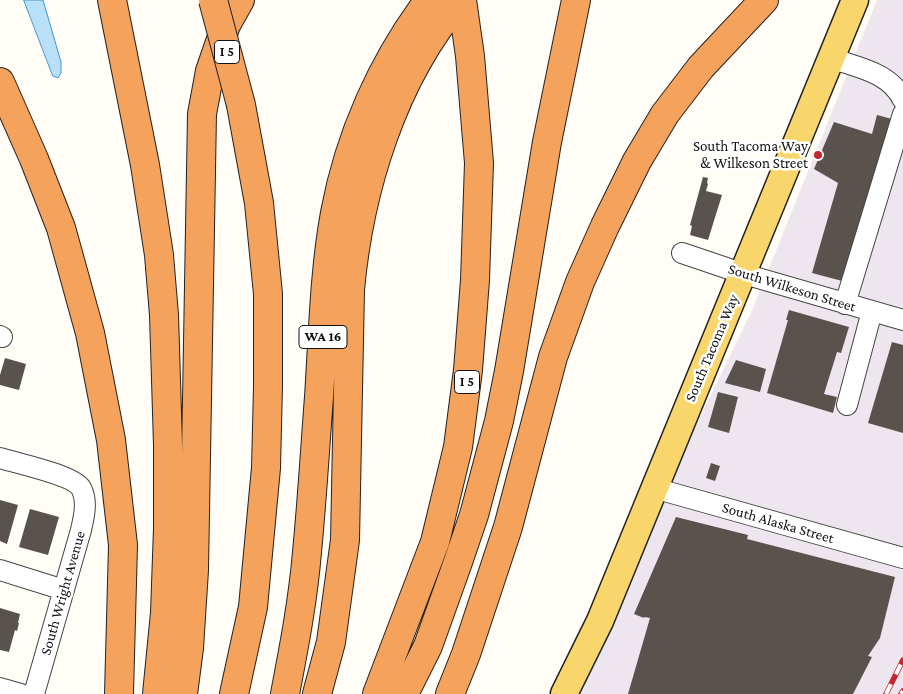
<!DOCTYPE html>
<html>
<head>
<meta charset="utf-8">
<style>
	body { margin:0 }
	canvas { display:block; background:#fffdf5 }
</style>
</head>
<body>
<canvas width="903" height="694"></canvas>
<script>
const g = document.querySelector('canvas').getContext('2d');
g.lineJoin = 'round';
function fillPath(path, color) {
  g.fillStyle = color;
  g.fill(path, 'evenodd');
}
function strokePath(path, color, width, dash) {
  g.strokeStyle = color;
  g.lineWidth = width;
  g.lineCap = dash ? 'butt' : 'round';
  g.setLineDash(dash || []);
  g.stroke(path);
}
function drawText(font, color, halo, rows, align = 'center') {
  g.font = font + ' "Crimson Pro",serif';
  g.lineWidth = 5;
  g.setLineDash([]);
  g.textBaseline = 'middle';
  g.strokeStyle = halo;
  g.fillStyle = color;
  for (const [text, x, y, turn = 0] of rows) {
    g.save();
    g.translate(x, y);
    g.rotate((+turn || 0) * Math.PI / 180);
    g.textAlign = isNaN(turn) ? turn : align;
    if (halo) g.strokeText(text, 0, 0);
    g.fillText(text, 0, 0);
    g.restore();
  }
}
fillPath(new Path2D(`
	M877 0H903V694H564L751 313Z`), '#eee6ef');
const water = new Path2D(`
	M24 0H43L61 62V73L58 78 53 76Z`);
fillPath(water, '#b9e0f7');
strokePath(water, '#3f96cf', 1);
fillPath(new Path2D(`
	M877 115 892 119 846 282 812 273 838 183 814 169 834 122 872 134Z
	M703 177 708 178 707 183 708 184 706 191 722 195 708 240 690 235 692 226 690 225Z
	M789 310 849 327 841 353 837 352 824 394 837 397 833 413 767 393 788 320H786Z
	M892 342 903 345V433L868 423Z
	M5 358 26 364 19 390 0 385V375Z
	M736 360 766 369 760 392 725 383Z
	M718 392 738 397 729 433 708 427Z
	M711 463 720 466 715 481 706 478Z
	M0 500 18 505 7 544 0 541Z
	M30 509 59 517 48 555 19 547Z
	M676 517 748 535 747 539 895 577 880 638 868 656 872 657 853 694H628L650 618 644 617V618L634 614Z
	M0 608 20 614 18 623H19L17 631 15 630 9 652 0 650Z`), '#5a524d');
const minor = new Path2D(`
	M831 58C858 68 890 72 903 100
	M682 253 744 274 903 320
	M845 304 903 114
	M0 336 2 337
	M847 405 872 311
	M0 458C16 463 73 475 81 488 88 501 84 517 81 530L34 694
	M654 488 903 558
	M0 570 64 590
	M0 688 21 694`);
const major = new Path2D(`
	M564 694 600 621 855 0`);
const highway = new Path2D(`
	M112 0 145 165 159 255 164 315 168 445V528L165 613 157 694
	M0 82 34 159 61 228 90 333 111 440 123 545 119 694
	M183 694 189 648 194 570 202 114 210 71 226 25 240 0
	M234 694 253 607 266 468 268 386V294L259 203 241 105
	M285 694C294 647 303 600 307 552 312 501 315 449 319 397 323 336 324 273 335 213 349 137 382 62 429 0
	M317 694 331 642 345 540 350 290C359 190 393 78 460 0
	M377 694 435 542 458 447 468 370 475 280 479 163 470 56 462 0
	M404 694 428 646 458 562 474 515 499 421 509 371 547 142 576 0
	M450 694 466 654 508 527 553 357 580 282 605 226 637 161 665 114 701 67 764 0`);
strokePath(minor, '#444', 22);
strokePath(major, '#222', 29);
strokePath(highway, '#222', 30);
strokePath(minor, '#fff', 20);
strokePath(major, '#f9d66b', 26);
strokePath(highway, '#f5a25d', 28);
const rail = new Path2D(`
	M886 694 903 660
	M901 694 903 691`);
strokePath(rail, '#c4262e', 5.5);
strokePath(rail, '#fff', 4, [11]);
const highwayBridge = new Path2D(`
	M213 0 241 105`);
strokePath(highwayBridge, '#222', 30, []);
strokePath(highwayBridge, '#f5a25d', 28);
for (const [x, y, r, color] of [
	[818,155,5,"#c4262e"]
]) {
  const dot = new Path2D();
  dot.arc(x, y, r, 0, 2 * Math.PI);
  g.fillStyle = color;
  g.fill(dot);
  strokePath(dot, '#fff', 2);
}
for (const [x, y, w] of [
	[227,52,25],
	[323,337,48],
	[467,382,25]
]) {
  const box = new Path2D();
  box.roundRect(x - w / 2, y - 11.5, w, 23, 4);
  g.fillStyle = '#fff';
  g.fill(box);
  strokePath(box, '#111', 1);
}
drawText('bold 14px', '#111', null, [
	["I 5",227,52],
	["WA 16",323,337],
	["I 5",467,382]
]);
drawText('15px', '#111', '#fff', [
	["South Tacoma Way",808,146],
	["& Wilkeson Street",808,163]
], 'right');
drawText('15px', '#111', '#fff', [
	["South Wilkeson Street",792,288,17],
	["South Tacoma Way",712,348,-67],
	["South Alaska Street",778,523,16],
	["South Wright Avenue",63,593,-74]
]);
</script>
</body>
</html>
